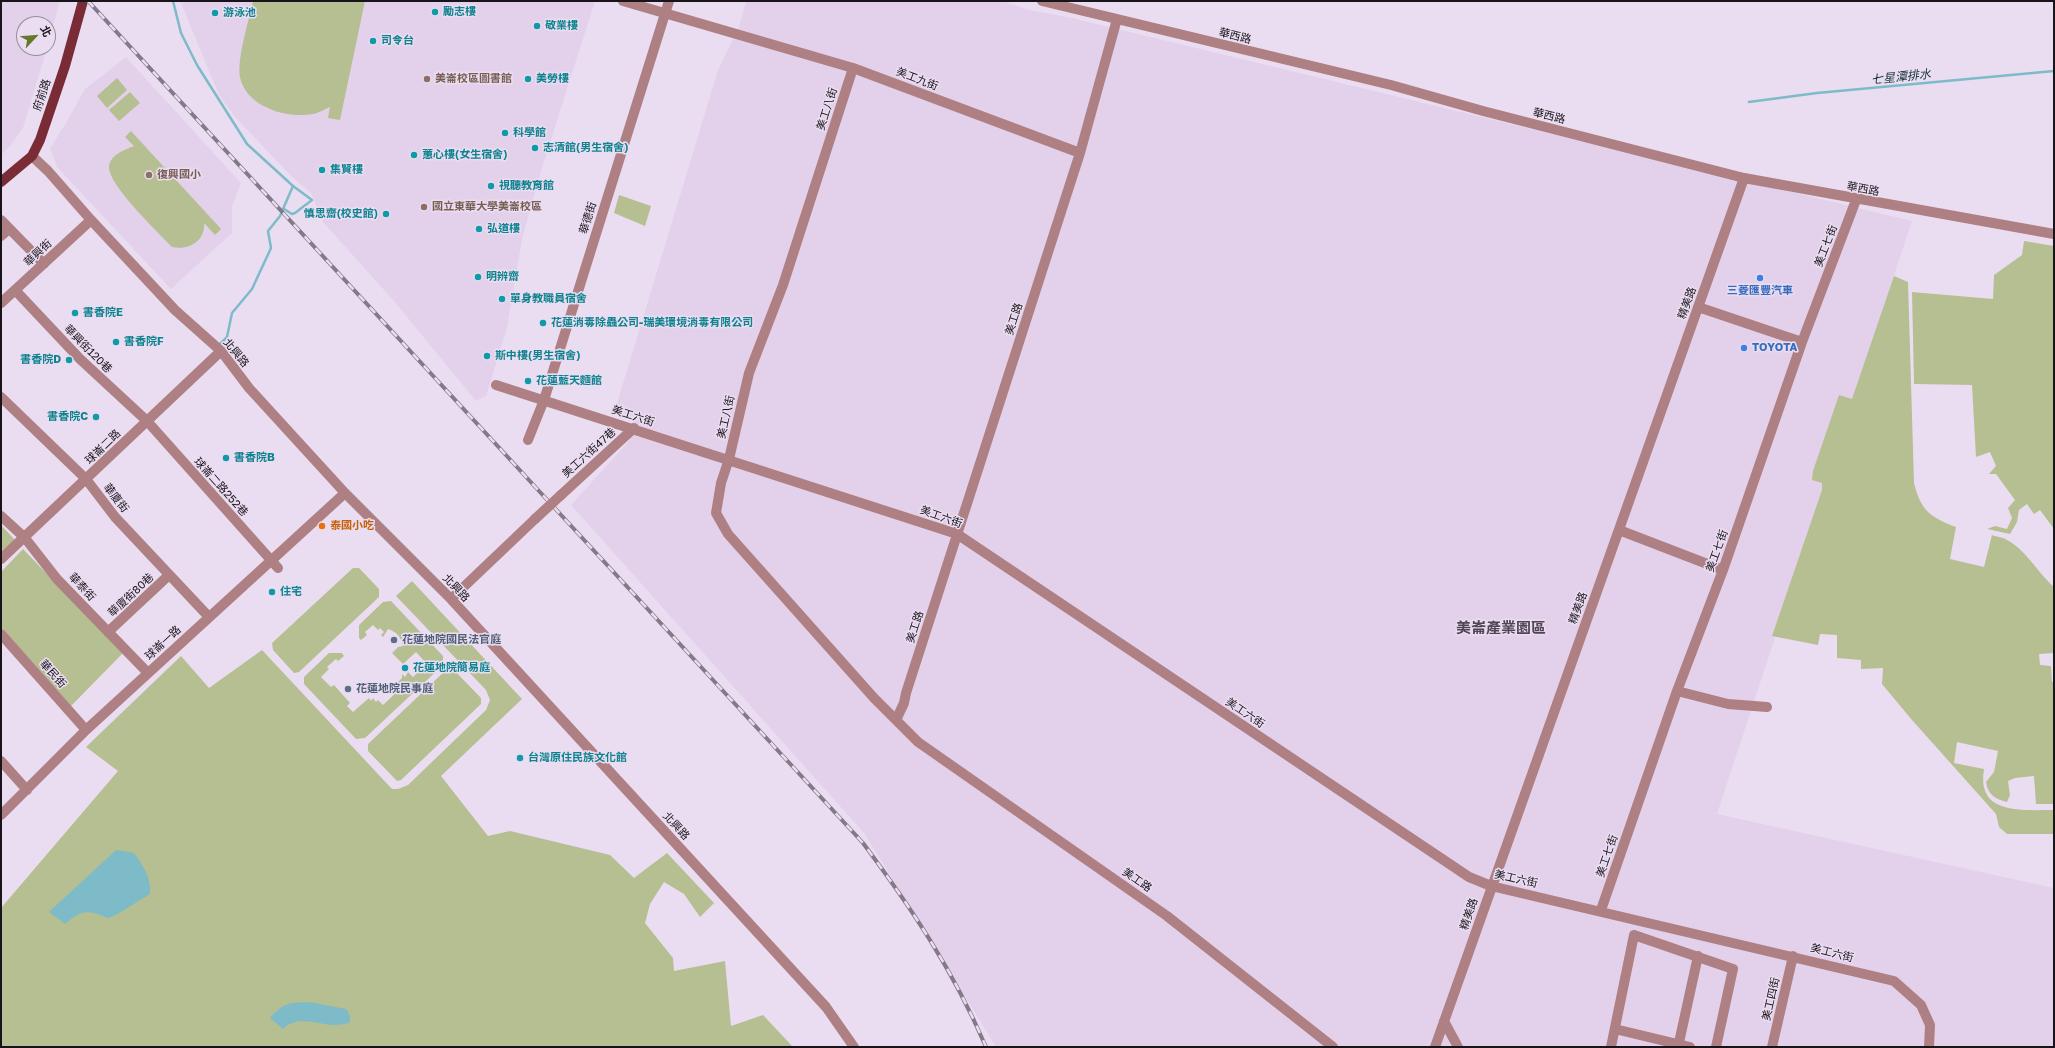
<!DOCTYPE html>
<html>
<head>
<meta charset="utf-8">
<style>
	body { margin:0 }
	#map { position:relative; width:2055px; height:1048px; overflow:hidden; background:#ebddf1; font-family:"Golos Text","Noto Sans TC",sans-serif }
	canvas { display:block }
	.frame { position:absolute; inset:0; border:2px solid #18141a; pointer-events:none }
	.north { position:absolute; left:16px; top:16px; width:40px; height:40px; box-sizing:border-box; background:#ebddf1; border:1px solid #978d9b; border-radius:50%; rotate:64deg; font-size:11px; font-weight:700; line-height:16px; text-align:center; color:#18141a }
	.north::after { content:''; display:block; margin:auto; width:14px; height:18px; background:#657928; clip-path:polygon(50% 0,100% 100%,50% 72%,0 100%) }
</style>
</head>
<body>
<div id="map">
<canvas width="2055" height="1048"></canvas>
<div class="frame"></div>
<div class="north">北</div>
</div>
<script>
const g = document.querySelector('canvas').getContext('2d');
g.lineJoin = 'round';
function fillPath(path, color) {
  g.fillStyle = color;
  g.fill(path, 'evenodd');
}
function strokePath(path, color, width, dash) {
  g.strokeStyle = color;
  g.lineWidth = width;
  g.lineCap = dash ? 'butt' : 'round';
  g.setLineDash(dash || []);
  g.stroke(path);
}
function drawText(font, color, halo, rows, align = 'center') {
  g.font = font + ' "Golos Text","Noto Sans TC",sans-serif';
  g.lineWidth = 3;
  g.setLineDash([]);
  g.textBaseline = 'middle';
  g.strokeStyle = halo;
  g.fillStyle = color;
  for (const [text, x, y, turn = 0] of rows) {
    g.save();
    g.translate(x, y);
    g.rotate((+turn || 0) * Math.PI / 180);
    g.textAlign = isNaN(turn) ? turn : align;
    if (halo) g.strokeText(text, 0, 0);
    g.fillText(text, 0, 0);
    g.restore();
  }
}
fillPath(new Path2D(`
	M1 1H60L48 45V24H24V48H47L23 128 10 146 1 155Z
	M180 1H595L542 168 522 239 507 328 486 396 476 401 393 300 323 222 311 193 291 176 235 117 219 95Z
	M746 1H1002L1029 10 1072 18 1912 221 1717 814 2054 888V1047H996L864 833 571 505 630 440 635 417 615 410 718 70 739 27Z
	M126 57 241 183 232 207V233L171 289 57 167 50 148 66 123 85 89Z`), '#e3d1eb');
fillPath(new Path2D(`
	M253 1H365L340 120 328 118 330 107C325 109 319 113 313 114 287 119 246 107 240 77 237 58 249 20 253 1Z
	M117 78 127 90 107 108 97 96Z
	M130 92 140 103 119 121 109 110Z
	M131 131 221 229 215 235 204 223C206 240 189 251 172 247 158 232 109 186 109 167 110 155 124 150 134 146L125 137Z
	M619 195 651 206 645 226 614 213Z
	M2024 241 2054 246V529L2040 510 2034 514 2027 504 2019 510 2017 522 2010 534 1987 529 1995 526 2007 529 2012 518 2008 508 2015 500 1996 474H1989L1996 466 1990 452 1976 457 1972 385 1914 384 1912 292 1993 299 1994 275 2022 255Z
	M1894 276 1908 282 1914 483C1921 511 1930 517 1956 527L1950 559 1984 567 1992 535C1997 537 2003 537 2007 540 2026 550 2038 573 2054 587V653L2039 654 2040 665 2051 666 2052 682H2054V804H2036L2034 776 2015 778 2008 781 2010 795 2007 802C1995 799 1988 795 1986 782L1994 772 1998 751 1957 742 1954 763 1984 769C1976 815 2021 810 2054 810V834H2007L1999 827 1996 814 1912 720 1882 684 1883 668 1861 669V660L1837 658V635L1820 634 1818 645 1772 636 1822 490V483L1812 480 1813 471 1839 395 1852 399Z
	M1 525 15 540 1 552Z
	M23 549 123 653 71 706 1 627V572Z
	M353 568H359L379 589V597L299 672 294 673 273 650 272 643Z
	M412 581 522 699 441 776 488 836 510 831 610 855 634 878 667 853 714 903 700 917 684 894 664 882 650 904 645 923 673 958 674 971 725 961 731 1026 763 1015 793 1047H1V908L118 771 86 747 181 656 209 688 262 650 392 789H398L408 785 486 710 490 700 486 690 396 596Z
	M391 601 443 656V665L365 738 356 739 304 684V677L329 653H342L344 656 338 661 336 659 327 667 329 669 321 677 331 687 334 685 350 703 347 706 353 712 369 698 371 701 373 698 376 702 378 700 383 705 399 690 395 685 402 678V674L405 677 408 672 413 677 427 664 416 652 403 664 392 653 398 647 403 646C401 637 397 632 388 629L383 637 381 635 384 632 380 628 378 630 373 625 365 632 367 635 361 640 359 638V625L383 602Z
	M447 669H453L481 698V704L401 780 397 781 368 751V744Z`), '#b5bf91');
fillPath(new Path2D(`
	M116 850 134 853C143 866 151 876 150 894L116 915 108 918C88 910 82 909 65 924L49 912Z
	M309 1002 346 1009C349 1014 352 1018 349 1023 344 1024 338 1025 333 1025 317 1024 296 1015 283 1029L270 1018C284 1002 289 1003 309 1002Z`), '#7dbbc9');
strokePath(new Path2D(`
	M173 1 181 33 197 65 247 144 293 186 280 216 268 231 271 248 252 289 232 313 227 337 220 344
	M1749 102 1817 93 2054 71
	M284 209 292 214 295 213 312 200 293 186`), '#7dbbc9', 2.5);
strokePath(new Path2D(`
	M623 1 853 68 1080 153
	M1042 1 1391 85 1483 111 1744 178 2054 234
	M1117 19 1080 153 906 693 904 703 896 720 918 742 1167 916 1333 1047
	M853 68 783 285 749 373 729 459 721 483 716 513 728 534 874 698 896 720
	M32 156 48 171 91 220 175 310 221 351 249 388 345 493 451 599 826 1007 854 1047
	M1 220 44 264
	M1 236 9 229
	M15 290 80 359 147 421 278 568
	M1 303 91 220
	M1698 307 1802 342
	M496 385 957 534 1469 877 1491 886 1894 981 1921 1005 1930 1025 1929 1047
	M1 397 86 479 115 517 209 617
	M528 440 544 400 669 1
	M561 495 634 428
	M1 516 25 538 57 579 148 673
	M1619 530 1723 570
	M1 559 221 351
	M451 599 535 519
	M108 632 169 575
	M1 634 86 730
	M1677 691 1728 704 1767 707
	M1 761 27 790
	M1 815 86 730 345 493
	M1601 910 1677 691 1723 570 1802 342 1856 200
	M1444 1021 1458 1047
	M1615 1029 1690 1047
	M1435 1047 1744 178
	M1611 1047 1634 935 1733 969 1716 1047
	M1678 1047 1698 956
	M1772 1047 1793 956`), '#ae8083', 10);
strokePath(new Path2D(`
	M1 182 32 156 40 140 65 66 83 1`), '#792c36', 10);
const rail = new Path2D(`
	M88 1 863 843C912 909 953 970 986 1047`);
strokePath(rail, '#837987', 4);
strokePath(rail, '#ebddf1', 2.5, [8]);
strokePath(new Path2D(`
	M535 519 561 495`), '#ae8083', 10);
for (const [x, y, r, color] of [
	[435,12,4,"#0f9aa8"],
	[215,13,4,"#0f9aa8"],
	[537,26,4,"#0f9aa8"],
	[373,41,4,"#0f9aa8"],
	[427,79,4,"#8d6e63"],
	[528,79,4,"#0f9aa8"],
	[505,133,4,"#0f9aa8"],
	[535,148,4,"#0f9aa8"],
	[414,155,4,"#0f9aa8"],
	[322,170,4,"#0f9aa8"],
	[149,175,4,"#8d6e63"],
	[491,186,4,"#0f9aa8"],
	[424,207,4,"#8d6e63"],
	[386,214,4,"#0f9aa8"],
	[479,229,4,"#0f9aa8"],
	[478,277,4,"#0f9aa8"],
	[1760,278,4,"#3f7fe0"],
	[502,299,4,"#0f9aa8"],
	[75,313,4,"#0f9aa8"],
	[543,323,4,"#0f9aa8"],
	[116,342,4,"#0f9aa8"],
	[1744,348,4,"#3f7fe0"],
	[487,356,4,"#0f9aa8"],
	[69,360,4,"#0f9aa8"],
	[528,381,4,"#0f9aa8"],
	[96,417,4,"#0f9aa8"],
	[226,458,4,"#0f9aa8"],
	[322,526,4,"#e8710a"],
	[272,592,4,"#0f9aa8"],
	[394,640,4,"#5c6f8a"],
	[405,668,4,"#0f9aa8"],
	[348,689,4,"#5c6f8a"],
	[520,758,4,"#0f9aa8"]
]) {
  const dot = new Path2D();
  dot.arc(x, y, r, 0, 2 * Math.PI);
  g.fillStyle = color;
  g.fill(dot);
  strokePath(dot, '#ebddf1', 1.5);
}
drawText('bold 11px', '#0d838f', '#ebddf1', [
	["勵志樓",443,12],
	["游泳池",223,13],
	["敬業樓",545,26],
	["司令台",381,41],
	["美勞樓",536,79],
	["科學館",513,133],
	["志清館(男生宿舍)",543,148],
	["蕙心樓(女生宿舍)",422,155],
	["集賢樓",330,170],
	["視聽教育館",499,186],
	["慎思齋(校史館)",378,214,"right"],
	["弘道樓",487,229],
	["明辨齋",486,277],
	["單身教職員宿舍",510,299],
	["書香院E",83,313],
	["花蓮消毒除蟲公司-瑞美環境消毒有限公司",551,323],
	["書香院F",124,342],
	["斯中樓(男生宿舍)",495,356],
	["書香院D",61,360,"right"],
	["花蓮藍天麵館",536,381],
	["書香院C",88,417,"right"],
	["書香院B",234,458],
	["住宅",280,592],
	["花蓮地院簡易庭",413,668],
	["台灣原住民族文化館",528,758]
], 'left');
drawText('11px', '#18141a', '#ebddf1', [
	["華西路",1235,36,14],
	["美工九街",917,79,21],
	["府前路",42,95,-71],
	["美工八街",827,109,-72],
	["華西路",1549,116,14],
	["華西路",1863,189,10],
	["華德街",588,218,-73],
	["美工七街",1826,246,-69],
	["華興街",38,253,-43],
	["精美路",1687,303,-70],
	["美工路",1014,319,-72],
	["華興街120巷",88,349,45],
	["北興路",236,353,50],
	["美工六街",633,416,18],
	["美工八街",726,417,-77],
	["球崙二路",103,447,-44],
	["美工六街47巷",589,453,-42],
	["球崙二路252巷",221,487,48],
	["華廈街",116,498,52],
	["美工六街",941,517,20],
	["美工七街",1717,551,-70],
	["華泰街",82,587,47],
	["北興路",456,588,46],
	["華廈街80巷",131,595,-43],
	["精美路",1578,608,-70],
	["美工路",915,627,-72],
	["球崙一路",163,643,-43],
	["華民街",53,674,48],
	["美工六街",1245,713,34],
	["北興路",676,826,47],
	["美工七街",1607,856,-71],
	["美工六街",1516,879,13],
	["美工路",1137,880,35],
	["精美路",1469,914,-71],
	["美工六街",1832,953,14],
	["美工四街",1771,999,-77]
]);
drawText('bold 11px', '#785e54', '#ebddf1', [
	["美崙校區圖書館",435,79],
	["復興國小",157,175],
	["國立東華大學美崙校區",432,207]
], 'left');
drawText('bold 11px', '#366cbe', '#ebddf1', [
	["三菱匯豐汽車",1760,291],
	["TOYOTA",1752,348,"left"]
]);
drawText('bold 11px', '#c56008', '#ebddf1', [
	["泰國小吃",330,526]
], 'left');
drawText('bold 11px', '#4e5e75', '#ebddf1', [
	["花蓮地院國民法官庭",402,640],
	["花蓮地院民事庭",356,689]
], 'left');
drawText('italic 12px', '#15343b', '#ebddf1', [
	["七星潭排水",1901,77,-6]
]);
drawText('bold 15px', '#504455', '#ebddf1', [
	["美崙產業園區",1501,628]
]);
</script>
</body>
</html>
